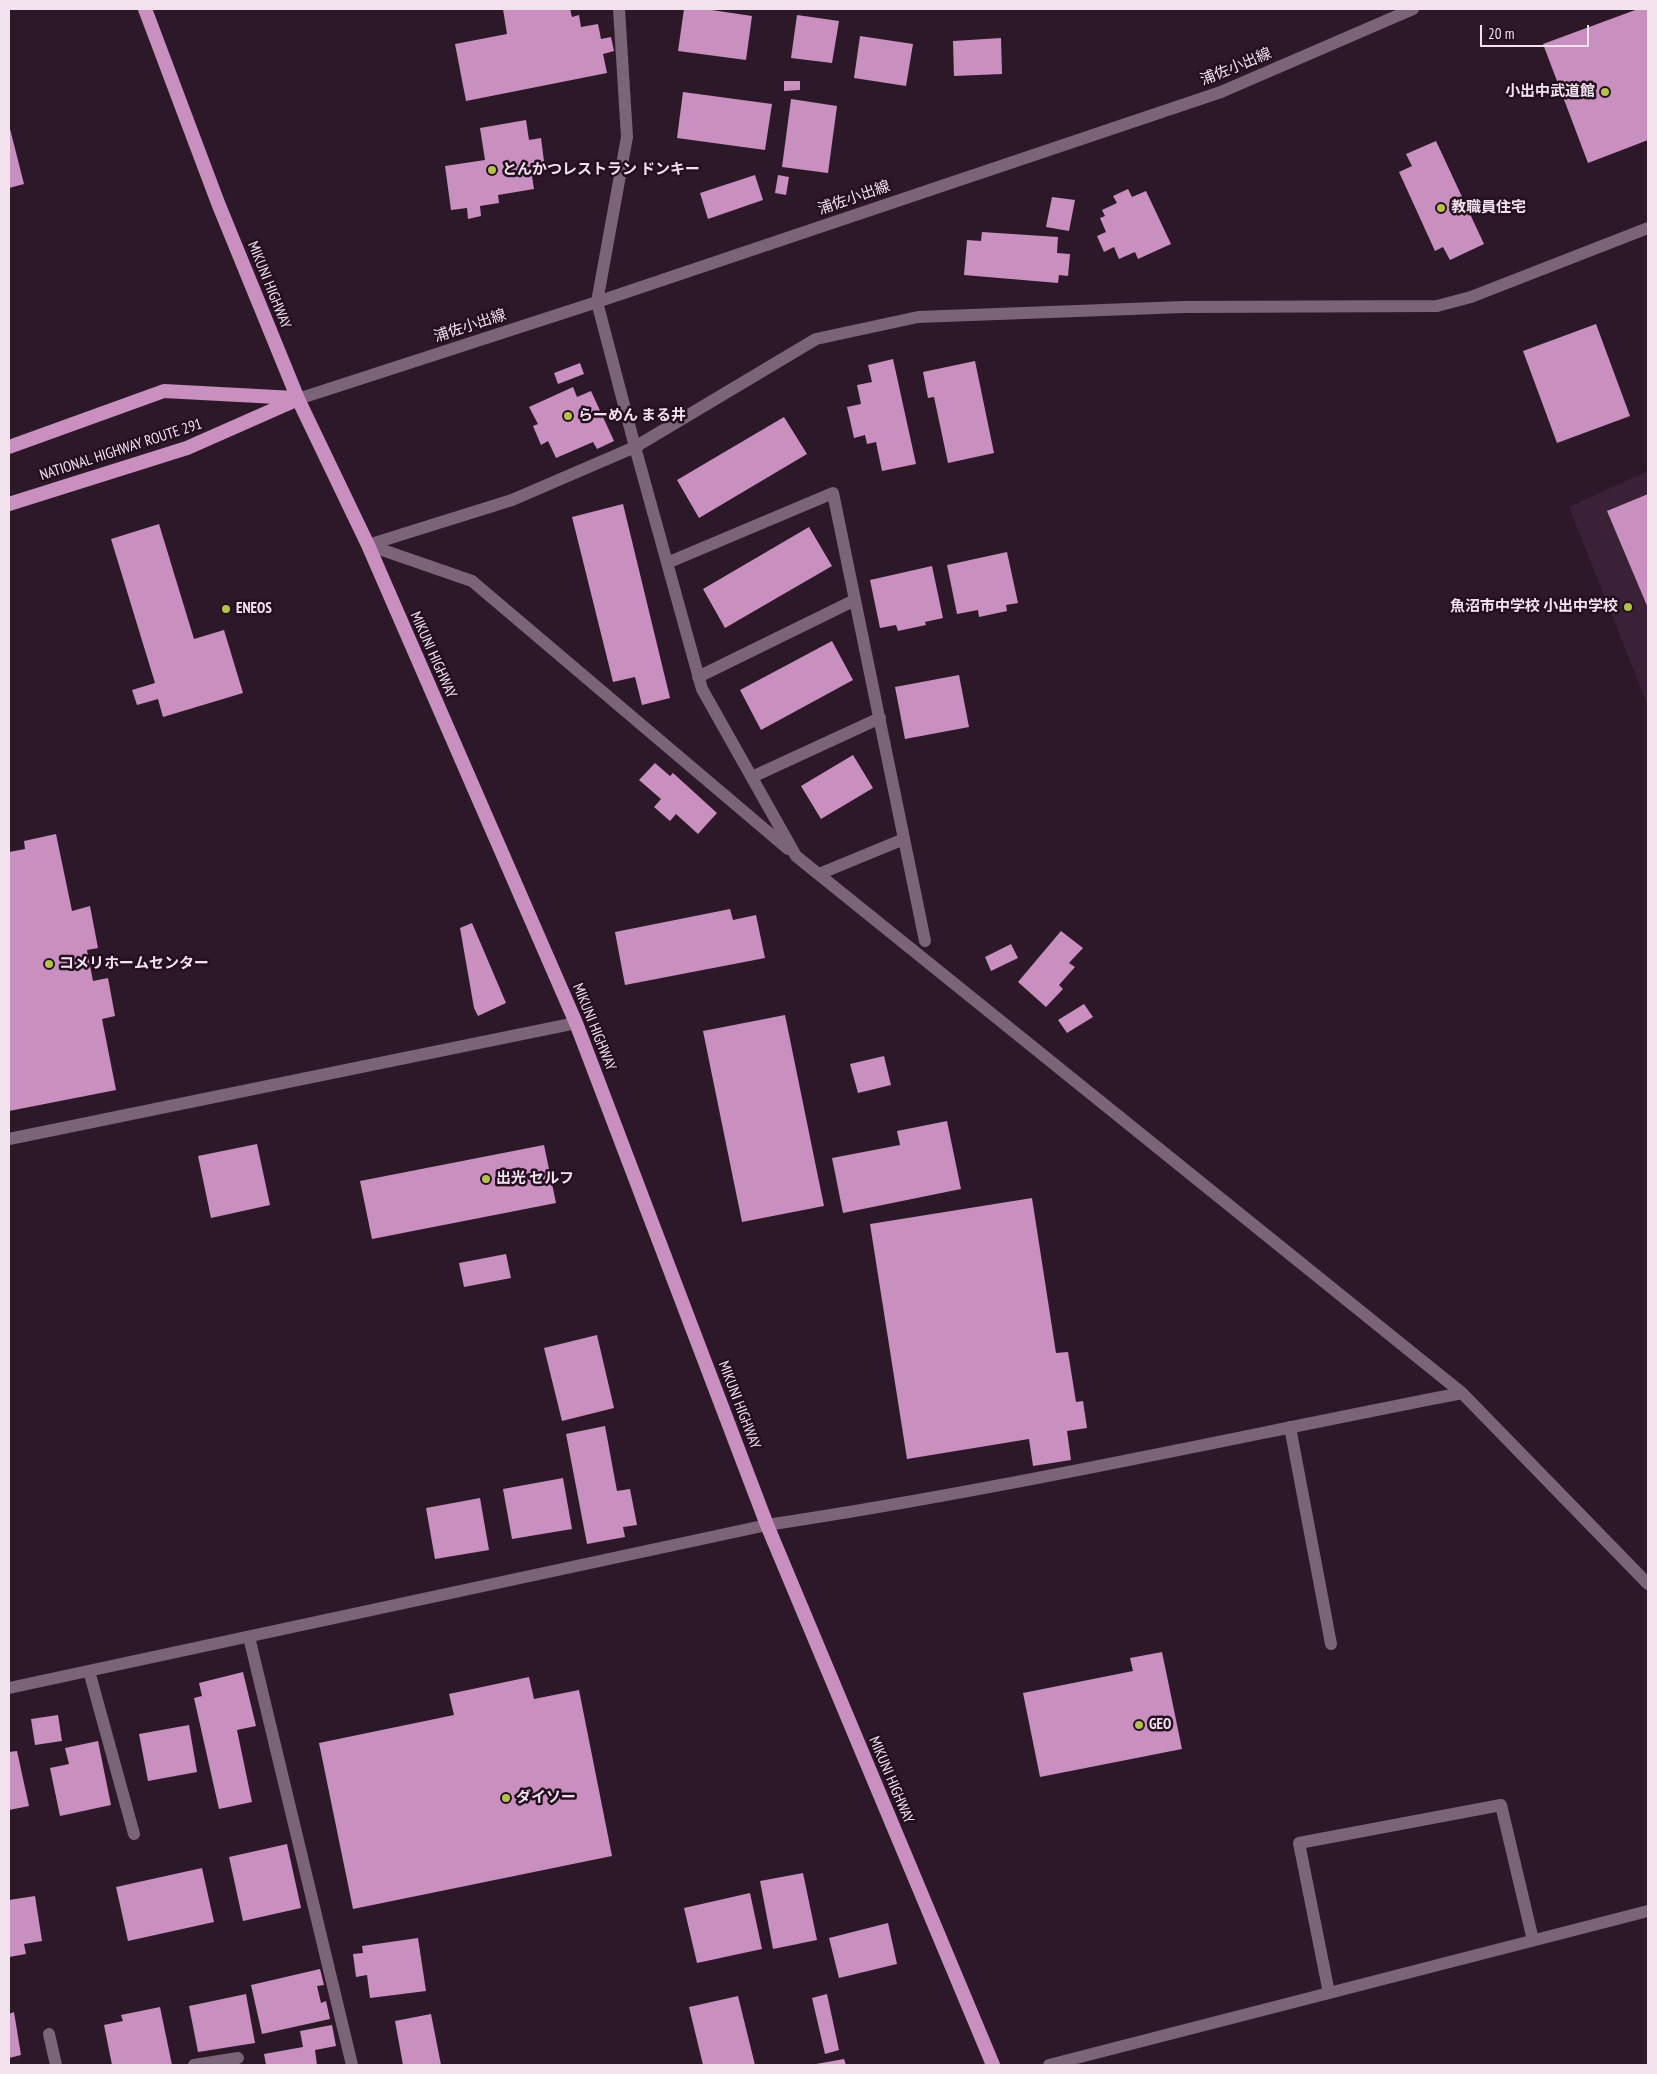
<!DOCTYPE html>
<html>
<head>
<meta charset="utf-8">
<style>
	body { margin:0 }
	#map { position:relative; width:1657px; height:2074px; overflow:hidden; background:#2d182a; font-family:"PT Sans Narrow",sans-serif }
	canvas { display:block }
	.frame { position:absolute; inset:0; border:10px solid #f1e2ee; pointer-events:none }
	.scale { position:absolute; left:1480px; top:25px; width:109px; height:22px; box-sizing:border-box; border:2px solid #f1e2ee; border-top:0; padding-left:6px; font-size:15px; line-height:18px; white-space:nowrap; color:#f1e2ee; -webkit-text-stroke:4px #230f20; paint-order:stroke }
</style>
</head>
<body>
<div id="map">
<canvas width="1657" height="2074"></canvas>
<div class="frame"></div>
<div class="scale">20 m</div>
</div>
<script>
const g = document.querySelector('canvas').getContext('2d');
g.lineJoin = 'round';
function fillPath(path, color) {
  g.fillStyle = color;
  g.fill(path, 'evenodd');
}
function strokePath(path, color, width, dash) {
  g.strokeStyle = color;
  g.lineWidth = width;
  g.lineCap = dash ? 'butt' : 'round';
  g.setLineDash(dash || []);
  g.stroke(path);
}
function drawText(font, color, halo, rows, align = 'center') {
  g.font = font + ' "PT Sans Narrow","Noto Sans JP",sans-serif';
  g.lineWidth = 5;
  g.setLineDash([]);
  g.textBaseline = 'middle';
  g.strokeStyle = halo;
  g.fillStyle = color;
  for (const [text, x, y, turn = 0] of rows) {
    g.save();
    g.translate(x, y);
    g.rotate((+turn || 0) * Math.PI / 180);
    g.textAlign = isNaN(turn) ? turn : align;
    if (halo) g.strokeText(text, 0, 0);
    g.fillText(text, 0, 0);
    g.restore();
  }
}
fillPath(new Path2D(`
	M1648 471V706L1569 507Z`), '#3b2137');
fillPath(new Path2D(`
	M503 9H570L572 17 579 15 581 27 598 24 601 39 611 37 614 51 603 54 607 73 466 101 455 44 507 34Z
	M684 9H705L752 16 746 60 678 51Z
	M1638 9H1648V140L1588 163 1543 44Z
	M797 15 839 21 832 63 791 58Z
	M860 36 913 44 906 86 854 78Z
	M1001 38 1002 74 954 76 953 41Z
	M784 81H800V90L784 91Z
	M683 92 772 104 765 150 677 138Z
	M791 99 837 106 828 173 782 167Z
	M526 120 529 140 541 138 545 169 531 170 534 189 498 195 499 203 480 206 481 216 468 219 467 208 451 210 445 166 485 160 480 128Z
	M9 125 24 184 9 188Z
	M1436 141 1484 244 1450 260 1443 247 1435 251 1399 172 1412 166 1406 154Z
	M755 175 763 200 708 219 700 193Z
	M778 175 789 177 786 195 775 193Z
	M1128 189 1132 197 1146 191 1171 244 1138 259 1135 252 1119 259 1114 247 1104 252 1097 236 1106 232 1100 218 1105 216 1102 210 1117 203 1113 196Z
	M1052 197 1075 200 1069 231 1046 227Z
	M982 232 1058 237 1057 253 1070 254 1068 276 1059 275 1058 283 964 275 967 240 981 241Z
	M1596 324 1630 416 1557 443 1523 351Z
	M893 359 916 464 882 471 876 442 867 444 865 435 854 438 847 407 861 404 857 385 872 382 868 365Z
	M975 361 994 453 948 463 934 397 928 398 923 372Z
	M580 363 584 374 558 384 554 373Z
	M573 387 577 397 591 391 614 441 597 449 593 442 556 458 548 441 541 445 533 426 538 424 529 407Z
	M784 417 807 454 699 518 677 480Z
	M1648 494V608L1607 511Z
	M623 504 670 698 642 705 635 677 613 682 572 517Z
	M159 524 194 639 224 630 243 693 163 717 158 699 137 705 132 690 155 683 111 539Z
	M809 527 832 566 725 628 703 589Z
	M1007 552 1018 603 1006 605 1007 611 979 617 978 610 957 614 947 565Z
	M932 566 943 618 925 622 926 625 898 631 896 625 880 628 870 580Z
	M832 641 853 680 761 730 740 690Z
	M959 675 969 727 905 739 895 687Z
	M853 755 873 788 821 819 801 786Z
	M655 763 670 776 673 773 717 813 698 834 676 814 670 821 654 807 661 799 639 780Z
	M56 834 72 911 90 906 98 948 87 950 93 981 108 978 115 1016 102 1019 116 1090 9 1111V852L25 849 24 841Z
	M730 909 733 920 756 915 765 958 625 985 615 932Z
	M472 923 506 1003 478 1016 474 1008 460 928Z
	M1061 931 1083 948 1069 963 1075 967 1059 985 1063 989 1046 1007 1018 982Z
	M1011 944 1018 958 991 971 985 957Z
	M1084 1004 1093 1017 1067 1033 1058 1020Z
	M785 1015 824 1206 742 1222 703 1031Z
	M884 1056 891 1085 858 1093 850 1064Z
	M947 1121 961 1189 843 1213 832 1158 900 1145 897 1131Z
	M257 1144 270 1205 211 1218 198 1156Z
	M544 1145 556 1203 372 1239 360 1181Z
	M1032 1198 1056 1353 1068 1352 1076 1402 1083 1401 1087 1428 1067 1431 1071 1460 1033 1466 1029 1439 907 1459 870 1224Z
	M506 1254 511 1278 464 1287 459 1263Z
	M597 1335 614 1408 562 1421 544 1348Z
	M605 1426 617 1491 630 1489 637 1525 623 1527 625 1537 587 1544 566 1434Z
	M563 1478 572 1529 512 1539 503 1489Z
	M480 1498 489 1550 435 1559 426 1508Z
	M1162 1652 1182 1749 1040 1777 1023 1693 1133 1671 1130 1658Z
	M243 1672 256 1726 237 1730 252 1802 219 1809 194 1698 202 1696 199 1683Z
	M529 1677 534 1699 579 1690 612 1856 353 1909 319 1743 454 1715 449 1694Z
	M58 1715 62 1741 35 1745 31 1719Z
	M189 1725 197 1772 148 1781 139 1734Z
	M98 1741 111 1805 60 1816 50 1768 69 1764 65 1748Z
	M17 1751 29 1806 9 1810V1752Z
	M287 1844 301 1908 243 1921 229 1857Z
	M202 1868 214 1922 128 1941 116 1887Z
	M803 1873 817 1940 773 1949 760 1881Z
	M750 1893 762 1949 697 1963 684 1908Z
	M35 1896 42 1941 24 1944 26 1954 9 1957V1900Z
	M888 1923 897 1964 839 1978 829 1938Z
	M418 1938 426 1991 370 1998 367 1975 356 1977 353 1954 363 1953 362 1946Z
	M320 1969 324 1985 317 1986 321 2003 326 2001 330 2019 262 2034 251 1985Z
	M246 1994 255 2043 198 2052 189 2006Z
	M827 1994 839 2050 825 2054 812 1998Z
	M738 1996 755 2065H703L689 2007Z
	M160 2007 172 2065H112L104 2025 123 2021 121 2015Z
	M14 2012 21 2055 9 2058V2014Z
	M431 2014 441 2065H403L395 2021Z
	M332 2025 336 2046 315 2050 317 2065H266L264 2054 303 2047 300 2031Z
	M844 2059 846 2065H816V2064Z`), '#c990bf');
strokePath(new Path2D(`
	M619 9 627 137 597 302 635 447 702 689 796 856 1462 1393 1648 1584
	M368 545 512 500 635 447 816 339 918 317 1183 307 1437 306 1471 297 1648 228
	M368 545 472 581 788 849
	M667 563 833 493 925 941
	M698 677 855 600
	M752 777 880 718
	M819 874 904 839
	M9 1139 576 1023
	M1290 1427 1331 1644
	M249 1637 352 2065
	M89 1671 134 1834
	M9 1688 767 1525C1000 1490 1231 1438 1462 1393
	M1329 1993 1299 1843 1501 1805 1533 1940
	M49 2034 56 2065
	M194 2065 238 2058
	M1049 2065 1648 1911`), '#7c6478', 12);
strokePath(new Path2D(`
	M298 399 597 302 1221 92 1413 9`), '#7c6478', 12);
strokePath(new Path2D(`
	M145 9 218 203 298 399 368 545 576 1023 767 1525 993 2065
	M9 447 164 391 295 398
	M9 504 187 448 298 399`), '#c990bf', 14);
for (const [x, y, r, color] of [
	[1605,92,5,"#b4c24a"],
	[492,170,5,"#b4c24a"],
	[1441,208,5,"#b4c24a"],
	[568,416,5,"#b4c24a"],
	[1628,607,5,"#b4c24a"],
	[226,609,5,"#b4c24a"],
	[49,964,5,"#b4c24a"],
	[486,1179,5,"#b4c24a"],
	[1139,1725,5,"#b4c24a"],
	[506,1798,5,"#b4c24a"]
]) {
  const dot = new Path2D();
  dot.arc(x, y, r, 0, 2 * Math.PI);
  g.fillStyle = color;
  g.fill(dot);
  strokePath(dot, '#230f20', 2);
}
drawText('15px', '#f1e2ee', '#230f20', [
	["浦佐小出線",1236,67,-22],
	["浦佐小出線",854,198,-19],
	["MIKUNI HIGHWAY",269,285,68],
	["浦佐小出線",470,326,-18],
	["NATIONAL HIGHWAY ROUTE 291",121,450,-18],
	["MIKUNI HIGHWAY",433,655,66],
	["MIKUNI HIGHWAY",594,1027,68],
	["MIKUNI HIGHWAY",739,1405,69],
	["MIKUNI HIGHWAY",891,1780,67]
]);
drawText('bold 15px', '#f1e2ee', '#230f20', [
	["小出中武道館",1595,92,"right"],
	["とんかつレストラン ドンキー",502,170],
	["教職員住宅",1451,208],
	["らーめん まる井",578,416],
	["魚沼市中学校 小出中学校",1618,607,"right"],
	["ENEOS",236,609],
	["コメリホームセンター",59,964],
	["出光 セルフ",496,1179],
	["GEO",1149,1725],
	["ダイソー",516,1798]
], 'left');
</script>
</body>
</html>
